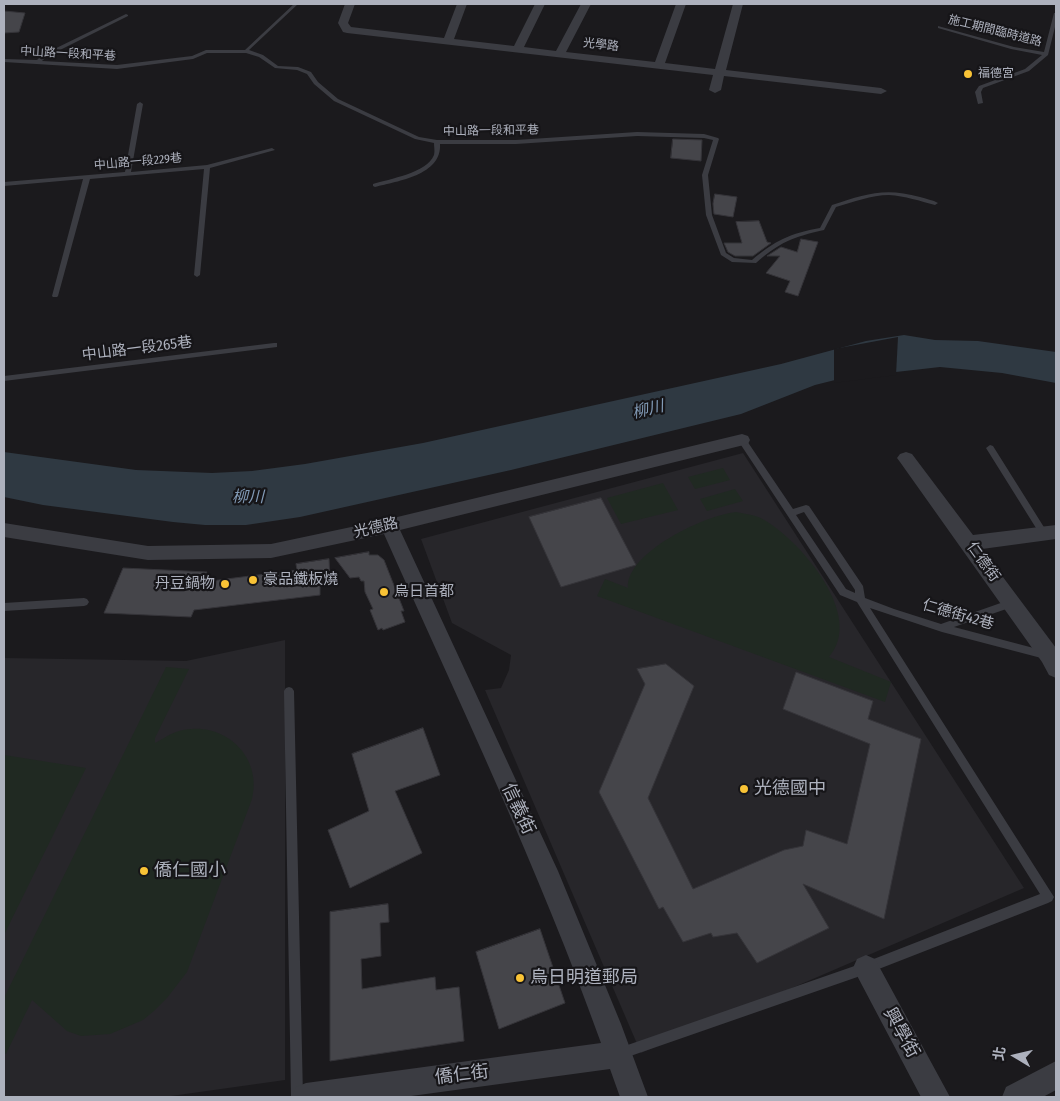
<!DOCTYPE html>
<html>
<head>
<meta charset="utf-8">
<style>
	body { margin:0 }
	#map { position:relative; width:1060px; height:1101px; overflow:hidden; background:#1b1a1d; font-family:"Fira Sans Condensed","Noto Sans TC",sans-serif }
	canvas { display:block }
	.frame { position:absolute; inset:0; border:5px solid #adb1bd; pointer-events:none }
	.north { position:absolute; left:990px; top:1031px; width:50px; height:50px; -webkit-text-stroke:4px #161518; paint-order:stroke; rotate:279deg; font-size:14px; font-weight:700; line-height:20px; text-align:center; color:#adb1bd }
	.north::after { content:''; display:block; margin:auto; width:18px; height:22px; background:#adb1bd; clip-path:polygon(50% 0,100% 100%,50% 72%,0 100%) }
</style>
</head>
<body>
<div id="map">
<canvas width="1060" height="1101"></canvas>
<div class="frame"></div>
<div class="north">北</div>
</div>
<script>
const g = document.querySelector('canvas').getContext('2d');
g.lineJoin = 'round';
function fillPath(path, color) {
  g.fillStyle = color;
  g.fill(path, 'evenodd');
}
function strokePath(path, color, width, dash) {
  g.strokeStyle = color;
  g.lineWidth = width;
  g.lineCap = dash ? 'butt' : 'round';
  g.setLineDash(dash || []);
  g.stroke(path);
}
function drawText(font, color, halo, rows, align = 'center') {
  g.font = font + ' "Fira Sans Condensed","Noto Sans TC",sans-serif';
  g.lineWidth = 4.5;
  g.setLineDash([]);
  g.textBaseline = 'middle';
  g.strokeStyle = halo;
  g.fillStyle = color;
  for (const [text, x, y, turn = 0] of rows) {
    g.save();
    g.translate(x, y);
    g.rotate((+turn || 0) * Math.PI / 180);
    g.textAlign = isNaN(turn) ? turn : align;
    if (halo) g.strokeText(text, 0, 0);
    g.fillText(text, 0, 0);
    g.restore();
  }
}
fillPath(new Path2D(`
	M743 453 1024 888 641 1053 485 690 501 688 509 670 511 655 452 623 421 539Z
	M285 640V1080L164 1097H4V658L186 661Z`), '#27262a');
fillPath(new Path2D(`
	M723 468 730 480 695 489 688 477Z
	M663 483 678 510 621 524 607 498Z
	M735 489 743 501 707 511 700 499Z
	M736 512C746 514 757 515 766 521 802 543 865 616 829 657L891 682 885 702 597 596 605 579 628 588C626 552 706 515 736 512Z
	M166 667 189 669 155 738V743C163 739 171 733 179 731 223 719 263 756 252 799L187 972 167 998 154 1011 143 1020 110 1034 81 1036 67 1031 32 1000 6 1054 4 1053V998Z
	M4 755 86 768 4 935Z`), '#202922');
fillPath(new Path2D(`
	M904 335 935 340 978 341 1056 352V383L1002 373 940 367 843 378 815 385 741 414 511 470 300 517 246 525H205L173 522 43 505 4 497V452L136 470 212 473 252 471 305 464 423 443 781 364 866 341Z`), '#2f3942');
fillPath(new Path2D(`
	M898 337 896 375 834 383V349Z`), '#1b1a1d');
const building = new Path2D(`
	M4 11 25 13 19 32 4 33Z
	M673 139 702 140 701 161 671 158Z
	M715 194 737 197 733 217 714 214 713 204Z
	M759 221 767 242 771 243 753 256H735L728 252 724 243H742L736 222Z
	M801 239 818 242 798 296 785 292 790 281 766 273 780 256H767L781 247 797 252Z
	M601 498 636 565 561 587 529 517Z
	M369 552V555H378L384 560 404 611H401L405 622 383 630 382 628 378 630 370 610 373 609 365 592 364 581H361L359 577 350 578 335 558Z
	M329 559 330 580 320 581V595L194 610 191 617 104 613 123 568 207 572 203 582 297 570 296 564Z
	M666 664 694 686 648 798 693 889 784 850 803 846 806 830 847 844 870 744 783 709 796 672 873 701 868 719 921 739 884 919 803 884 829 928 757 963 737 933 713 937 711 933 683 942 663 907 659 909 599 792 645 684 637 669Z
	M423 728 440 775 395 791 422 853 350 888 328 830 369 811 352 754Z
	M388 904 389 922 380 923 381 956 361 959 362 989 435 977 436 990 459 987 464 1041 330 1061V912Z
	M540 929 565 1003 499 1029 476 952Z`);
fillPath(building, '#45454a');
strokePath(building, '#353439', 1);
fillPath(new Path2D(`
	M294 4H298L249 50 263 55 278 66 298 67 311 72 318 82 338 99 419 137 437 140H516L637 132 704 134 718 138 719 139 708 175 712 215 726 253 734 258 752 260C774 241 791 233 820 228L832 205C865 194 885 187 920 197 926 199 933 200 938 203L935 205C920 201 905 196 889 195 871 195 854 202 836 207L824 230C793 237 780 242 756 263L732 262 721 255 706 215 702 175 713 140 704 138 637 136 516 144H440C442 175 398 181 375 187L373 186V184C389 179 427 173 434 155 435 151 434 147 434 143L415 139 334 101 314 84 307 74 297 70 275 68 259 57 246 53H207L193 59 117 69 4 62V59L37 60 42 55 126 14 128 15V16L46 57 42 61 117 65 192 56 206 50H245Z
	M1054 13H1056V23L1048 55 1029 71 983 88 981 92 983 103 978 104 975 92 979 86 1025 69 1042 55 1011 49 938 28V26L1014 47 1044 52Z
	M140 102 143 104 131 172 207 165 272 148 275 150 210 168 200 275 197 277 194 275 204 169 90 179 58 296 57 297H53L52 296 83 179 4 186V182L125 172 137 104Z
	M274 343H277V347L4 381V376Z
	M742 437 745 438 793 509 806 505 809 506 863 586 865 598 894 609 941 624 1012 599 1015 600 1017 603 1015 606 954 627 1045 651 1048 652 1050 655 1048 658 1045 659 942 632 870 608 1054 897 1052 901 1048 903 866 974 619 1060 615 1058 613 1054 615 1050 619 1048 866 962 1040 894 857 602 840 595 739 442 738 440ZM804 512 855 590V593L846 589 796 515Z
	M990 445 993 446 1047 532 1048 534 1047 536H1041L986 448Z
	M84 598 87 599 89 602 87 605 84 606 4 611V603Z
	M289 687 292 688 294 691 303 1097H291L284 691 286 688Z`), '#3b3c42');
fillPath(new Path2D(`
	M345 4H355L348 23 351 27 444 38 457 4H467L454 39 514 46 535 4H545L524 47 556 51 581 4H591L566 52 655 62 676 4H686L665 63 715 69 733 4H743L726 70 881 88 887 91 881 94 724 76 721 90 715 93 709 90 713 75 347 33 343 32 338 23Z
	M742 434 748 436 750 440 748 444 400 530 558 871 621 1024 648 1097H620L610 1069 404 1097H292L296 1087 306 1083 601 1043C539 869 459 702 384 534L271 558 148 560 4 537V523L148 546 271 544 389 519Z
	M906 452 912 454 973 535 1056 525V539L982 549 1056 648V678L1049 675 1042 662 900 462 897 458 900 454Z
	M866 955 875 959 950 1097H921L853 968 857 959Z
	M1056 1061V1090L1043 1097H1002L1006 1087Z`), '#3b3c42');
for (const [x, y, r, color] of [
	[968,74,5,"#f9c336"],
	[253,580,5,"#f9c336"],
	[225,584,5,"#f9c336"],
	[384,592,5,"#f9c336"],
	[744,789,5,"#f9c336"],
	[144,871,5,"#f9c336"],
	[520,978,5,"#f9c336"]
]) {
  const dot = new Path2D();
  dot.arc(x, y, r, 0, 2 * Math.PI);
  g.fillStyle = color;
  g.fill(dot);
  strokePath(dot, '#161518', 2);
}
drawText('12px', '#adb1bd', '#161518', [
	["施工期間臨時道路",995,31,14],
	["光學路",601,45,6],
	["中山路一段和平巷",68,54,3],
	["中山路一段和平巷",491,131,-1],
	["中山路一段229巷",138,162,-5]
]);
drawText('12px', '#adb1bd', '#161518', [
	["福德宮",978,74]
], 'left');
drawText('15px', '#adb1bd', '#161518', [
	["中山路一段265巷",137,349,-7],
	["光德路",376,528,-13],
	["仁德街",983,562,54],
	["仁德街42巷",958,615,16]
]);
drawText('15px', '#adb1bd', '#161518', [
	["豪品鐵板燒",263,580],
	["丹豆鍋物",215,584,"right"],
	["烏日首都",394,592]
], 'left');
drawText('italic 16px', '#839cb8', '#161518', [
	["柳川",648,410,-13],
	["柳川",248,498]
]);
drawText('18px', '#adb1bd', '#161518', [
	["光德國中",754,789],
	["僑仁國小",154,871],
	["烏日明道郵局",530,978]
], 'left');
drawText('18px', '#adb1bd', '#161518', [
	["信義街",518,809,65],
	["興學街",901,1033,61],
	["僑仁街",462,1075,-7]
]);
</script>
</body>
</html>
